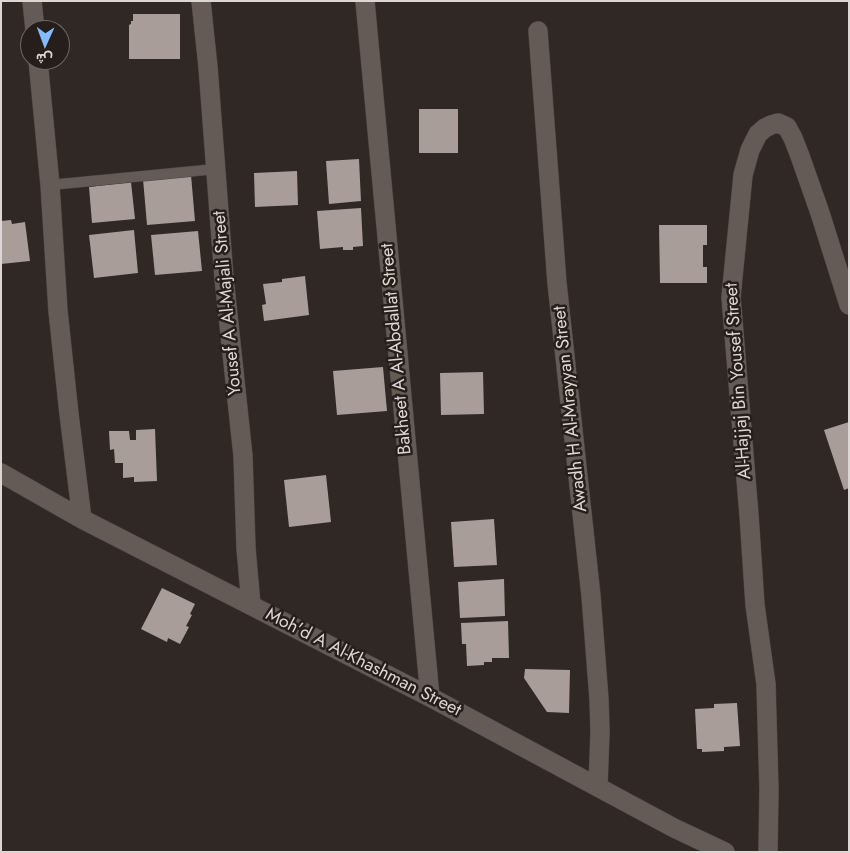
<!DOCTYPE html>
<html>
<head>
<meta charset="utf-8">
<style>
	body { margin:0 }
	#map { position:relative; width:850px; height:853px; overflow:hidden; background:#302825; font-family:Jost,Vazirmatn,sans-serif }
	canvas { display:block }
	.frame { position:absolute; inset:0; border:2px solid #dcd6d4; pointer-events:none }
	.north { position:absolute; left:20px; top:20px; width:50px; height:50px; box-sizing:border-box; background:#261e1b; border:1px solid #6f6865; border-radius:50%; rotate:182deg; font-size:14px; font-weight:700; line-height:20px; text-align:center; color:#dcd6d4 }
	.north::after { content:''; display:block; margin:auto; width:18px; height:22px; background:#85bbfb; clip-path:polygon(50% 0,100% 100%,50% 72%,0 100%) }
</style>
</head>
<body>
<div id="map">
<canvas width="850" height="853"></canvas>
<div class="frame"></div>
<div class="north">ش</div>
</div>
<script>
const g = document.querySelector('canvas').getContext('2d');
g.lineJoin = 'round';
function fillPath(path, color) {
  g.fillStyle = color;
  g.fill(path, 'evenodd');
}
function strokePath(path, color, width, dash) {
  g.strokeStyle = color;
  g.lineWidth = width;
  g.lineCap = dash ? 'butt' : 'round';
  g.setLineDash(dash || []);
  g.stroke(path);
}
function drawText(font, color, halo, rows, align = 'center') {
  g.font = font + ' Jost,sans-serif';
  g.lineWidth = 5;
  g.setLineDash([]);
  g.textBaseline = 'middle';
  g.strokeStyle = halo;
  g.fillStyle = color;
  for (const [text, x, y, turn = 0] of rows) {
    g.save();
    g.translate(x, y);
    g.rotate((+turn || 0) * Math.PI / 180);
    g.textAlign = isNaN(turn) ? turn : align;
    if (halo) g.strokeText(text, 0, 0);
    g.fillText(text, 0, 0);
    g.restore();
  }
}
fillPath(new Path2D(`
	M133 14H180V59H129V25L131 24V21H133Z
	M419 109H458V153H419Z
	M359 159 361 201 329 204 326 161Z
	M297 171 298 205 255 207 254 173Z
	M191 175 195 221 147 225 143 179Z
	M131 182 135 219 92 223 89 187Z
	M361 208 363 246 353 247V250H343V247L320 249 317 211Z
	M11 220 12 224 25 222 30 261 1 264V221Z
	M659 225H707V245H703V267H707V283H660Z
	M134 230 138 273 94 278 89 235Z
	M198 231 202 271 155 275 151 235Z
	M305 276 309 315 264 321 262 305 266 304 263 284 282 282V279Z
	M383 367 387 411 337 415 333 371Z
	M483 372 484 414 441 415 440 373Z
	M849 422V488L844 490 824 430Z
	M155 429 157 481 134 482V477L123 478V463H115L114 449 110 450 109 431H129L130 440H136V430Z
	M326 475 331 522 289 527 284 480Z
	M494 519 497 565 454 567 451 522Z
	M504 579 505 616 460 618 458 582Z
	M162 588 195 604 190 614 192 615 186 626 189 627 180 644 168 638 167 642 141 629Z
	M508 621 509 658H492V662H484V665L467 666 466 644H462L461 623Z
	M525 669 570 670 569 713 547 712 524 678Z
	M737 703 740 746 724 747V751L702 752V749H697L695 709 714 708V704Z`), '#a89d99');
const lane = new Path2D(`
	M50 185 216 169`);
const street = new Path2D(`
	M32 1 35 30
	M201 1 208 67 224 278 243 456 246 548 251 605
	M365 1 430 697
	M538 31 557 283 591 596 599 699 600 732 598 787
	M38 60 50 185 58 311 69 414 82 519
	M1 473 82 519 430 697 674 828 725 852
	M768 852 769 790 766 684 755 605 749 515 731 297 743 175 750 150 758 134 765 128 771 125 778 123 787 127 793 138 800 156 820 213 849 305`);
strokePath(lane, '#4b4441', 11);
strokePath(street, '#4b4441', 20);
strokePath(lane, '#645b57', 10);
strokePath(street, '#645b57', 19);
drawText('18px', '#dcd6d4', '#261e1b', [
	["Yousef A Al-Majali Street",228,303,-95],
	["Bakheet A Al-Abdallat Street",397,349,-95],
	["Al-Hajjaj Bin Yousef Street",739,381,-94],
	["Awadh H Al-Mrayyan Street",571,409,-96],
	["Moh'd A Al-Khashman Street",363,663,27]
]);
</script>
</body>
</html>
